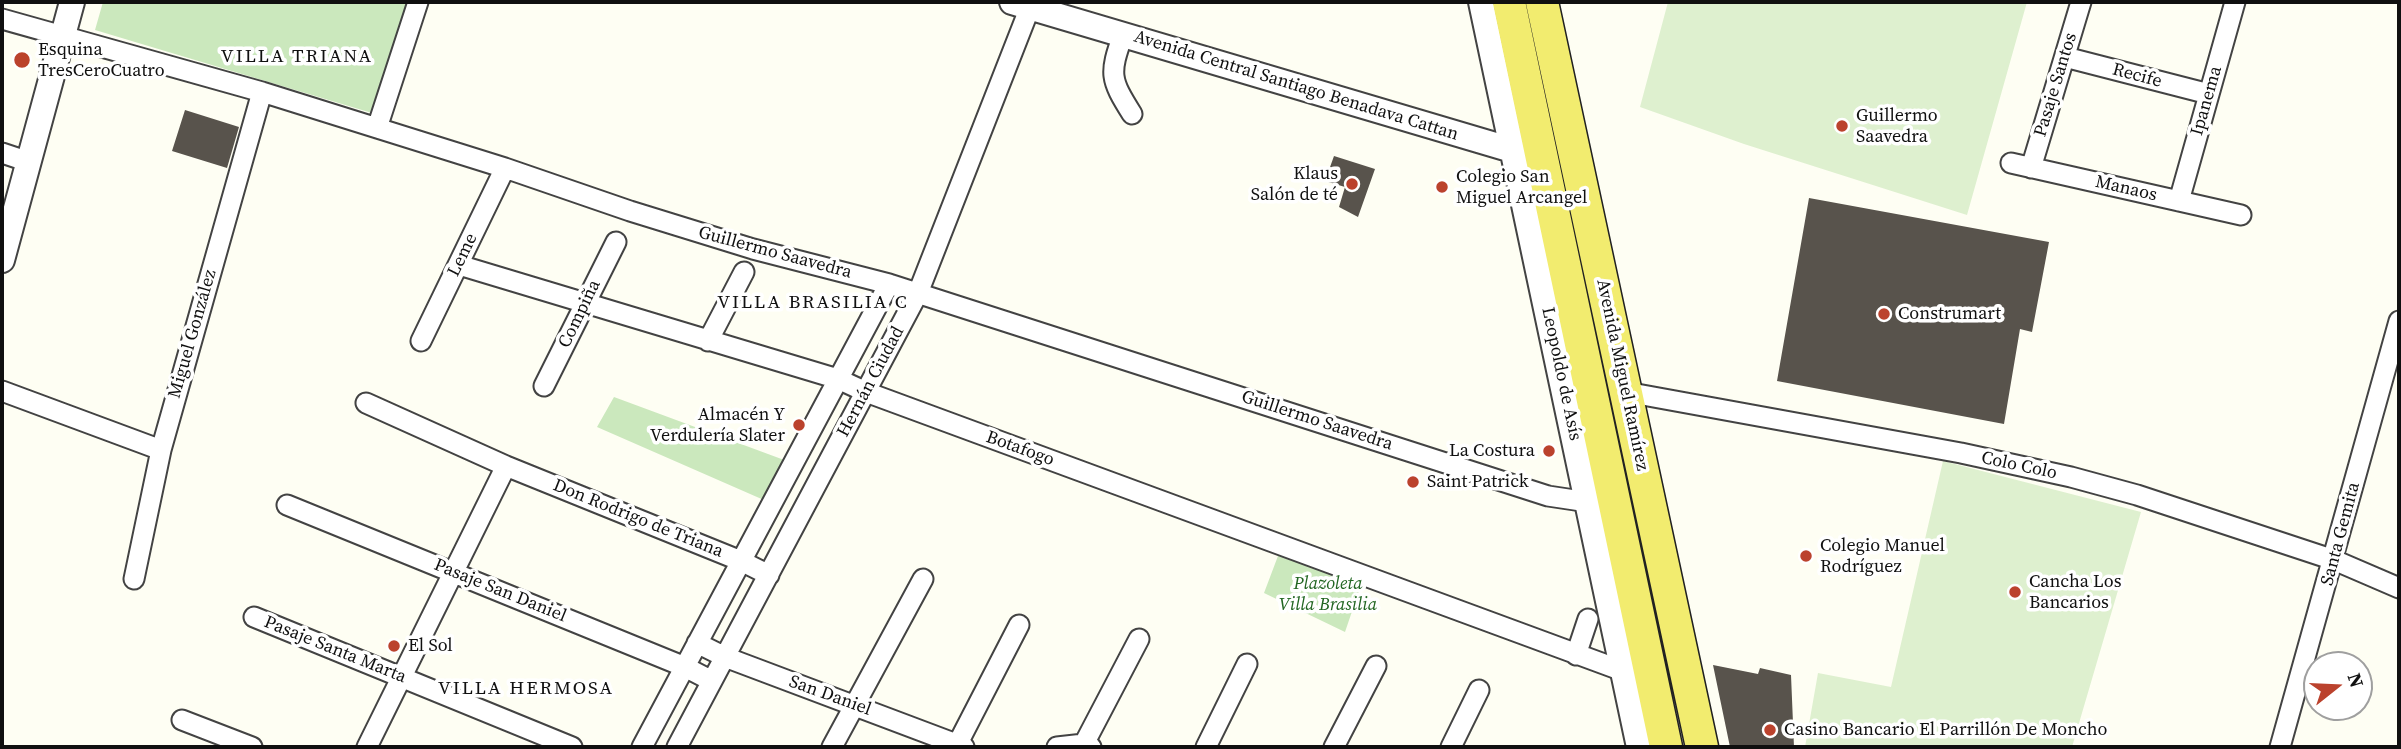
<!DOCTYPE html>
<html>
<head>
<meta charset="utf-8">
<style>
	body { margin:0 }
	#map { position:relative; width:2401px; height:749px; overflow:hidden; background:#fefef3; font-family:"Source Serif 4",serif }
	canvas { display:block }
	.frame { position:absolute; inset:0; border:4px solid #101010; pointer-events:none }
	.north { position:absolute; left:2303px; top:651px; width:70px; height:70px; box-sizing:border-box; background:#fff; border:2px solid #9f9f9f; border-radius:50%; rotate:72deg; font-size:19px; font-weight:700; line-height:28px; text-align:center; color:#101010 }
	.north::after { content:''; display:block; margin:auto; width:24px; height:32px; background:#bb422d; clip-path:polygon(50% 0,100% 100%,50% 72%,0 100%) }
</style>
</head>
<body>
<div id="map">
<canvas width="2401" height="749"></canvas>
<div class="frame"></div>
<div class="north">N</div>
</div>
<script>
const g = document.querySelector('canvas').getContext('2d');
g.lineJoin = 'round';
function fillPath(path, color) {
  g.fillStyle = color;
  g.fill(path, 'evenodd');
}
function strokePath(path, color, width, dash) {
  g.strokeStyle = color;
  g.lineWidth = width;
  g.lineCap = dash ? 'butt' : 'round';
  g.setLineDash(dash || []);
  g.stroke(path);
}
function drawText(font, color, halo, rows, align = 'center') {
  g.font = font + ' "Source Serif 4",serif';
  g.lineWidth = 7;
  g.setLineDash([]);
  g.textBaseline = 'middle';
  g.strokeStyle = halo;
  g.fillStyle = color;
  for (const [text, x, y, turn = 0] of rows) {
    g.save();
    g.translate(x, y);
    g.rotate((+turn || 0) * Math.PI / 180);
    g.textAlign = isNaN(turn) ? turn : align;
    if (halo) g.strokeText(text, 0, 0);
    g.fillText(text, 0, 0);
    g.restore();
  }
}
fillPath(new Path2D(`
	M103 2H407L372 113 95 30Z
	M614 397 795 464 773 504 597 427Z
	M1281 548 1363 579 1345 632 1264 593Z`), '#cbe8bd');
fillPath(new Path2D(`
	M1668 2H2027L1967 215 1744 144 1640 107Z
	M1943 461 2141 512 2072 747H1805L1818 673 1891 687Z`), '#def0cf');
fillPath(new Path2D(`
	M185 110 239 127 227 168 172 151Z
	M1334 156 1375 169 1358 217 1339 207 1345 187 1325 181Z
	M1809 198 2049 242 2032 332 2020 329 2004 424 1777 381Z
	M1713 665 1758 674 1760 668 1791 675 1794 747H1730Z`), '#58534c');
const minor = new Path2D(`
	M2 19 262 92 505 168 630 211 753 249 889 284 1548 496 1588 502
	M1123 35C1109 74 1110 79 1132 114
	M2065 57 2209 94
	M377 128 418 2
	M2 153 29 162
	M2011 163 2241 215
	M2031 168 2081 2
	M2179 201 2235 2
	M459 265 838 379 866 392 1623 671
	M421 341 505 168
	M708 341 744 272
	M544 386 616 242
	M2 391 161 450
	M1626 392 1961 453 2071 477 2137 495 2334 560 2399 588
	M366 403 506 466 741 561 769 575
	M287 505 685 667 712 681
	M134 579 161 450 262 92
	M254 617 572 747
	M697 643 725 657 964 747
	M1576 655 1588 619
	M182 720 252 747
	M1084 744 1139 639
	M367 747 506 466
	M642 747 889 284
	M677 747 918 293 1032 2
	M832 747 923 579
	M956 747 1019 625
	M1057 747 1084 744 1091 747
	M1206 747 1247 664
	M1334 747 1376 666
	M1451 747 1479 690
	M2280 747 2399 321`);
const tertiary = new Path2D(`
	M1012 2 1512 150 1524 157
	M1481 2 1639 747
	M2 260 72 2`);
const primary = new Path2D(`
	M1509 2 1666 747
	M1542 2 1702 747`);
strokePath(minor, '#434343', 23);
strokePath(tertiary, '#434343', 28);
strokePath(primary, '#212121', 35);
strokePath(minor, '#fff', 19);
strokePath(tertiary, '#fff', 24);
strokePath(primary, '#f2ec6f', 32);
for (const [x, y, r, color] of [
	[22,60,9,"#bb422d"],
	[1842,126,7,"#bb422d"],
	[1352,184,7,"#bb422d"],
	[1442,187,7,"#bb422d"],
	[1884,314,7,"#bb422d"],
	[799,425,7,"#bb422d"],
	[1549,451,7,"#bb422d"],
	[1413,482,7,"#bb422d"],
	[1806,556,7,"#bb422d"],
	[2015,592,7,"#bb422d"],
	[394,646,7,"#bb422d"],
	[1770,730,7,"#bb422d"]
]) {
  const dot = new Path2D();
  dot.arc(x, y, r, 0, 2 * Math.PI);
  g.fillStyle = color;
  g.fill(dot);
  strokePath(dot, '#fff', 2.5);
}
drawText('18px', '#101010', '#fff', [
	["Esquina",38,50],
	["TresCeroCuatro",38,71],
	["Guillermo",1856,116],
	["Saavedra",1856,137],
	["Klaus",1338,174,"right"],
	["Salón de té",1338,195,"right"],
	["Colegio San",1456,177],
	["Miguel Arcangel",1456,198],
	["Construmart",1898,314],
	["Almacén Y",785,415,"right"],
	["Verdulería Slater",785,436,"right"],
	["La Costura",1535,451,"right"],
	["Saint Patrick",1427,482],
	["Colegio Manuel",1820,546],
	["Rodríguez",1820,567],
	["Cancha Los",2029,582],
	["Bancarios",2029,603],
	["El Sol",408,646],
	["Casino Bancario El Parrillón De Moncho",1784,730]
], 'left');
drawText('18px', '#101010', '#fff', [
	["Recife",2137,76,15],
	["Pasaje Santos",2056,85,-73],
	["Avenida Central Santiago Benadava Cattan",1296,86,17],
	["Ipanema",2207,101,-74],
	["Manaos",2126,189,13],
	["Guillermo Saavedra",775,253,15],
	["Leme",463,255,-64],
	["Compiña",580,314,-64],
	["Miguel González",193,334,-74],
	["Leopoldo de Asís",1561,374,78],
	["Avenida Miguel Ramírez",1622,375,78],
	["Hernán Ciudad",871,382,-62],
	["Guillermo Saavedra",1317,421,18],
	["Botafogo",1020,449,20],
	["Colo Colo",2019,466,12],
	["Don Rodrigo de Triana",638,519,22],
	["Santa Gemita",2341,534,-75],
	["Pasaje San Daniel",500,591,22],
	["Pasaje Santa Marta",335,650,22],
	["San Daniel",830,696,20]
]);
drawText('italic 18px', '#262', '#fff', [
	["Plazoleta",1328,584],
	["Villa Brasilia",1328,605]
]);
g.letterSpacing = '2px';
drawText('19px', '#101010', '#fff', [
	["VILLA TRIANA",297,57],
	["VILLA BRASILIA C",813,303],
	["VILLA HERMOSA",526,689]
]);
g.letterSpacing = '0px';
</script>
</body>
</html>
